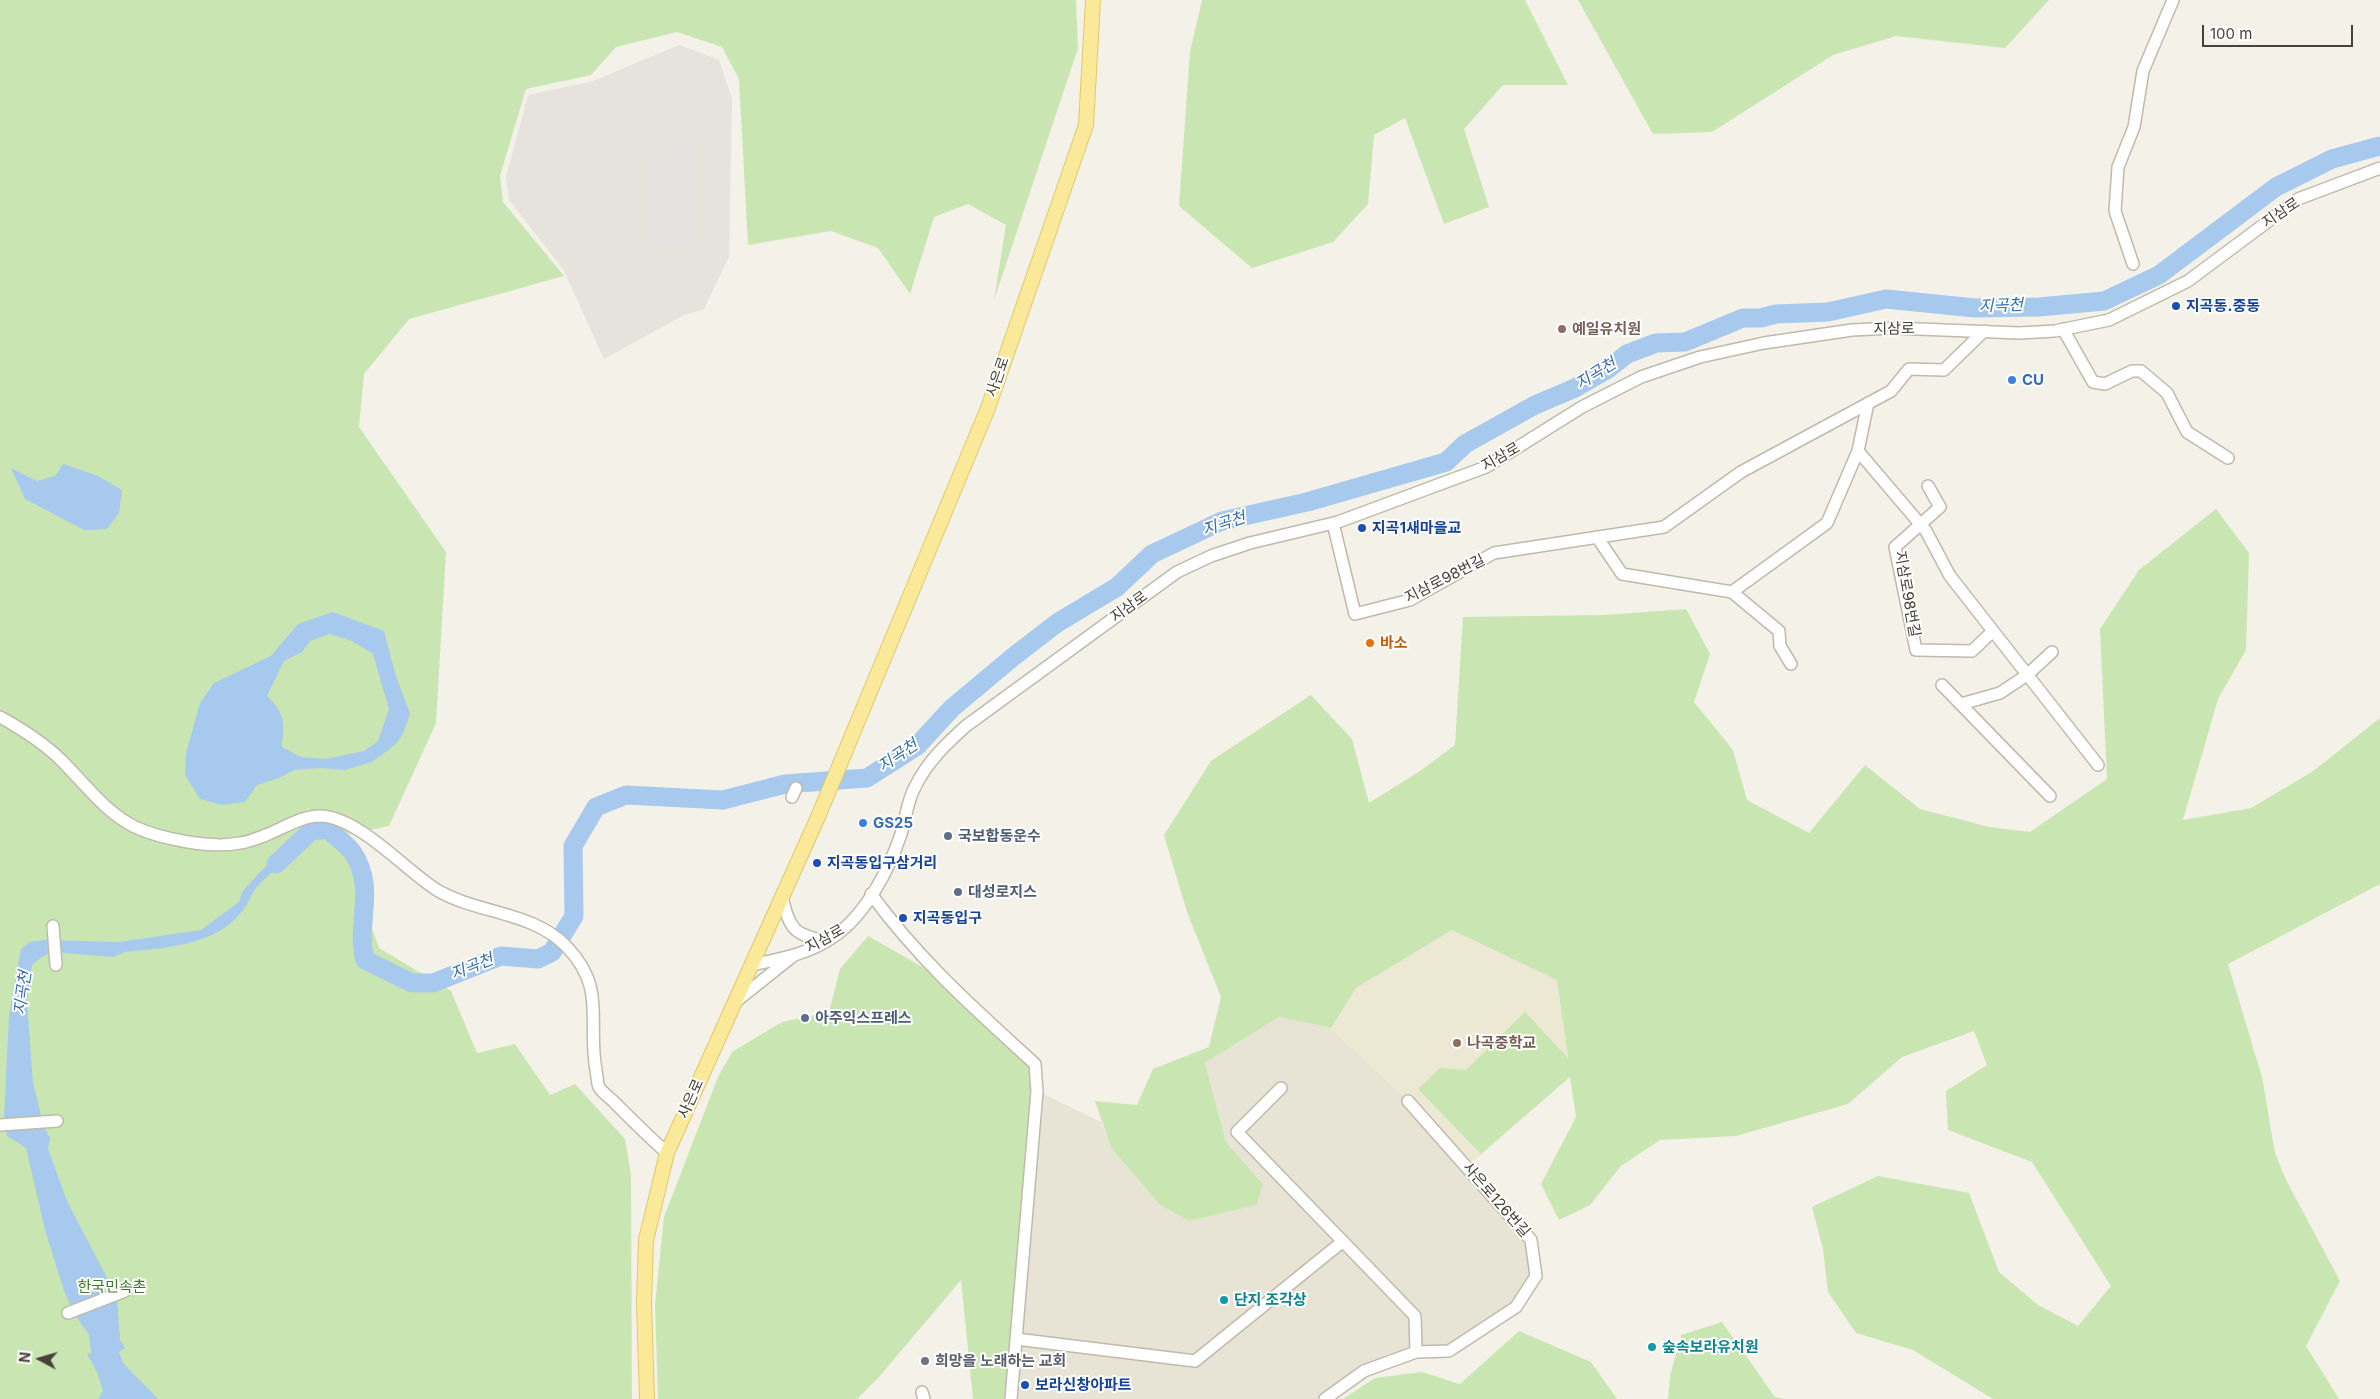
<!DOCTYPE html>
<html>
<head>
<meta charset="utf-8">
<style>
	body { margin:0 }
	#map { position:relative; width:2380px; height:1399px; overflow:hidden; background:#f3f1e8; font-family:Inter,sans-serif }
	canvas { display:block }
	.north { position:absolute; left:15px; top:1334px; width:50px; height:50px; -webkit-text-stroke:4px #fff; paint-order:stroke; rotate:276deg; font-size:14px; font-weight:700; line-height:20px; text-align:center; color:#474237 }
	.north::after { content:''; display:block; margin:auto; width:18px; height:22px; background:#474237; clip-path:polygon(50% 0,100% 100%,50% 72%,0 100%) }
	.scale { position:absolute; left:2202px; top:25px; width:151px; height:22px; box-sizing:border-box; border:2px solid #474237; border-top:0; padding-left:6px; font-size:15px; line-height:18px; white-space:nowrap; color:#474237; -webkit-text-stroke:4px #fff; paint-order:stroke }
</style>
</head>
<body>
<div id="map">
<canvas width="2380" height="1399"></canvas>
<div class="north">N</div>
<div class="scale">100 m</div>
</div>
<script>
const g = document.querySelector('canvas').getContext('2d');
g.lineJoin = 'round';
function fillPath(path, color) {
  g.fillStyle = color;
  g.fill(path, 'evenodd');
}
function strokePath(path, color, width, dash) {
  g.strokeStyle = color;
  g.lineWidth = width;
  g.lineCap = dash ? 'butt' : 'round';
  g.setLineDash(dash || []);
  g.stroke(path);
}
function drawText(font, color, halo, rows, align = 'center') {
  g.font = font + ' Inter,"Noto Sans KR",sans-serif';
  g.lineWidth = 4;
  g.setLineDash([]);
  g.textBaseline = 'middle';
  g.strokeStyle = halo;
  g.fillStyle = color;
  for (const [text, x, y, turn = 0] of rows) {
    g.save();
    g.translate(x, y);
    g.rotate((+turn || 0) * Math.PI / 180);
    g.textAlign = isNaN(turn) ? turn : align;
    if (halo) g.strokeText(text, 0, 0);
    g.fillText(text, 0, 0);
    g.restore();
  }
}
fillPath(new Path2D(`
	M1279 1017 1331 1028 1408 1101 1531 1240 1536 1276 1516 1307 1449 1351 1416 1352 1364 1371 1325 1399H1011L1037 1091 1101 1122 1111 1148 1160 1205 1189 1221 1257 1205 1263 1184 1226 1142 1205 1063Z`), '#e7e4d6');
fillPath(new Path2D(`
	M679 45 719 60 732 99 729 257 704 309 684 315 604 359 563 269 509 200 506 177 528 95 593 81Z`), '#e6e3dd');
fillPath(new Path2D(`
	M1452 930 1558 980 1570 1076 1467 1167 1408 1101 1331 1028 1356 988Z`), '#ece8d3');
fillPath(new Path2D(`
	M0 0H1076L1078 48 994 300 1006 225 968 204 934 217 910 294 878 248 831 231 748 245 739 79 722 47 677 32 616 47 591 75 526 89 500 176 503 202 564 276 409 319 364 374 359 427 446 552 436 723 389 826 350 834 326 822 307 808 310 825 295 838 289 851 311 831 341 842 379 948 451 991 477 1053 515 1044 550 1095 575 1084 625 1139 631 1175 632 1399H0Z
	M1202 0H1525L1568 85H1503L1464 129 1489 207 1444 224 1405 118 1374 135 1368 204 1333 242 1252 268 1179 206 1190 52Z
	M1578 0H2049L2005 48 1896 36 1833 55 1712 132 1653 134Z
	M2216 509 2249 553 2246 650 2218 699 2183 820 2251 808 2312 772 2380 718V884L2228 964 2262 1077 2275 1153 2286 1180 2340 1281 2306 1346 2339 1399H1993L1913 1350 1856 1333 1828 1292 1823 1249 1812 1207 1878 1176 1969 1193 1999 1272 2038 1305 2078 1326 2111 1286 2032 1162 1948 1130 1946 1091 1987 1065 1974 1031 1902 1057 1848 1104 1736 1136 1660 1140 1621 1166 1590 1205 1559 1220 1541 1184 1576 1117 1570 1077 1481 1154 1418 1089 1440 1068 1466 1070 1525 1012 1568 1058 1557 980 1452 930 1356 988 1331 1028 1279 1017 1205 1063 1226 1142 1263 1184 1257 1205 1189 1221 1160 1205 1111 1148 1095 1101 1137 1105 1153 1069 1209 1047 1221 997 1187 912 1164 835 1211 761 1311 695 1352 739 1369 803 1420 771 1455 745 1463 617 1605 615 1686 609 1710 654 1694 702 1733 750 1747 800 1809 833 1865 765 1920 809 1989 827 2030 832 2107 779 2100 629 2139 570Z
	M868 936 942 978 1035 1064 1011 1399H973L961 1280 879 1377 857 1399H658L655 1305 664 1217 718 1077 732 1052 782 1022 829 1012 840 969Z
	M1722 1322 1775 1397 1784 1399H1668L1670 1376 1681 1335Z
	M1519 1331 1591 1362 1617 1399H1343L1375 1378 1422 1372 1460 1384Z`), '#c9e6b2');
fillPath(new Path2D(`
	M700 140 699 246 647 245 649 157 663 142Z`), '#e5e3e0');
fillPath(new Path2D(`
	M63 464 98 476 122 490 119 513 107 529 84 530 25 499 11 468 37 481 55 476Z
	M333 612 384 631 395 673 410 714 404 732 396 744 372 762 345 770 321 768 294 770 279 778 257 785 245 802 221 805 200 799 185 775 186 753 200 703 214 683 271 656 298 624ZM330 634 352 641 373 654 389 709 378 741 364 751 326 759 301 757 282 747C284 721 286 715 267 696L284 661 302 652 310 641Z
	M297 841C288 861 271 871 257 887 251 894 249 903 243 910 217 946 164 948 124 952L114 957 52 952 42 957 32 965 27 1001 33 1083 44 1127 50 1138 48 1149 67 1201 117 1297 120 1340 125 1348 119 1352 123 1363 158 1399H98L103 1391 97 1372 87 1354 91 1353 89 1335 75 1315 64 1291 45 1230 26 1148 7 1136 4 1120 9 1015 21 949 30 942 45 940 119 942 201 930 239 902 242 892 261 871Z`), '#a7c9ee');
strokePath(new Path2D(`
	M276 864 311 831 327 829C335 836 347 844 353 853 377 890 355 923 365 960L412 983H433L501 956 538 959 552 952 574 916 573 846 596 807 626 795 723 800 785 784 867 778 917 746 952 708 1013 657 1057 623 1117 587 1152 554 1222 521 1307 502 1446 462 1465 444 1535 405 1575 388 1608 369 1627 354 1656 343 1685 342 1743 318H1761L1776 314 1828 312 1886 299 1975 308 2039 307 2104 301 2159 275 2276 187 2332 159 2380 146`), '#a7c9ee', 19);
const minor = new Path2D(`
	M2133 264 2115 211 2118 167 2134 127 2143 71 2173 0
	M2063 329 2093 382 2105 384 2132 371H2141L2167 393 2187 432 2228 458
	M1858 451 1926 531 1950 576 2098 765
	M1928 486 1940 507 1895 547 1916 650 1972 651 1993 631
	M1333 523 1355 614 1410 600 1494 553 1664 527 1741 472 1891 391 1909 369 1944 370 1984 331
	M1597 537 1622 574 1732 592 1827 523 1858 451 1868 403
	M1732 592 1779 631 1780 646 1791 664
	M1942 685 2050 796
	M1961 704 2000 693 2027 675 2052 652
	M0 717C22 729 43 742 62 761 84 783 106 813 135 827 161 839 212 849 240 843 249 842 258 838 266 835 284 828 301 816 320 816 359 817 405 870 437 890 477 914 533 911 567 947 607 989 587 1021 596 1070 597 1075 597 1083 599 1087 602 1093 611 1098 615 1103 632 1120 649 1137 667 1153
	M792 797 796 788
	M871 894C920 961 975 1009 1035 1064L1037 1091 1011 1399
	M782 897C790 929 793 935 827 941
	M53 926 56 965
	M751 965C779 959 809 954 833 937 865 916 889 870 901 834 906 819 907 801 915 787 927 762 946 744 966 726L1177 572 1211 556 1250 543 1338 522 1486 467 1582 407 1641 377 1700 357 1764 343 1852 330 1893 328 2019 333 2055 331 2109 320 2188 281 2298 199 2380 168
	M734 1003 793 956
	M1281 1088 1237 1132 1415 1316 1416 1352
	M0 1125 57 1121
	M68 1313 125 1291
	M1016 1339 1195 1361 1342 1242
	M922 1392 924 1399
	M1325 1399 1364 1371 1416 1352 1449 1351 1516 1307 1536 1276 1531 1240 1408 1101`);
const major = new Path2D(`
	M647 1399 644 1303 646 1240 667 1153 818 817 988 408 1086 125 1093 0`);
strokePath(minor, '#bfbaab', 14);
strokePath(major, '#e0c96a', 16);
strokePath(minor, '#fff', 11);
strokePath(major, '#fbe99a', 14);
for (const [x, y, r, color] of [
	[2176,306,5,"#1a4fb4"],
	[1562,329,5,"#8d6e63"],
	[2012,380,5,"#3f7fe0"],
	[1362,528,5,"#1a4fb4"],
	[1370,643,5,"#e8710a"],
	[863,823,5,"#3f7fe0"],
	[948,836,5,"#5c6f8a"],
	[817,863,5,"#1a4fb4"],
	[958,892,5,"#5c6f8a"],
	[903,918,5,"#1a4fb4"],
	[805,1018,5,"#5c6f8a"],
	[1457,1043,5,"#8d6e63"],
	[1224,1300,5,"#0f9aa8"],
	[1652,1347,5,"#0f9aa8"],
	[925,1361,5,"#6b7280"],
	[1025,1385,5,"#1a4fb4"]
]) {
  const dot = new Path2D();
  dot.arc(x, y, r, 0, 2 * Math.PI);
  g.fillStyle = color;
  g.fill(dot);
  strokePath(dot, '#fff', 2);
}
drawText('15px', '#474237', '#fff', [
	["지삼로",2281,213,-34],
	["지삼로",1894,329,-1],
	["사은로",998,377,-71],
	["지삼로",1501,457,-30],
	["지삼로98번길",1445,579,-27],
	["지삼로98번길",1907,594,80],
	["지삼로",1129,607,-36],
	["지삼로",825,939,-29],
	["사은로",691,1099,-66],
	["사은로126번길",1496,1200,49]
]);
drawText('bold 15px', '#164399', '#fff', [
	["지곡동.중동",2186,306],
	["지곡1새마을교",1372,528],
	["지곡동입구삼거리",827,863],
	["지곡동입구",913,918],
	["보라신창아파트",1035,1385]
], 'left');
drawText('bold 15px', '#785e54', '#fff', [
	["예일유치원",1572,329],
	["나곡중학교",1467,1043]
], 'left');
drawText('bold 15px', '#366cbe', '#fff', [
	["CU",2022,380],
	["GS25",873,823]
], 'left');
drawText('bold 15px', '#c56008', '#fff', [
	["바소",1380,643]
], 'left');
drawText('bold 15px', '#4e5e75', '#fff', [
	["국보합동운수",958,836],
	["대성로지스",968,892],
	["아주익스프레스",815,1018]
], 'left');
drawText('15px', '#40772c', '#fff', [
	["한국민속촌",112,1287]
]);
drawText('bold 15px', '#0d838f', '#fff', [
	["단지 조각상",1234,1300],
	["숲속보라유치원",1662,1347]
], 'left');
drawText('bold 15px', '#5b616d', '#fff', [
	["희망을 노래하는 교회",935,1361]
], 'left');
drawText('italic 16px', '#336eaf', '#fff', [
	["지곡천",2001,306,-2],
	["지곡천",1596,374,-32],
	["지곡천",1224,524,-18],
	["지곡천",898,756,-34],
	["지곡천",472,967,-22],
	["지곡천",23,993,-82]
]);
</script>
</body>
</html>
